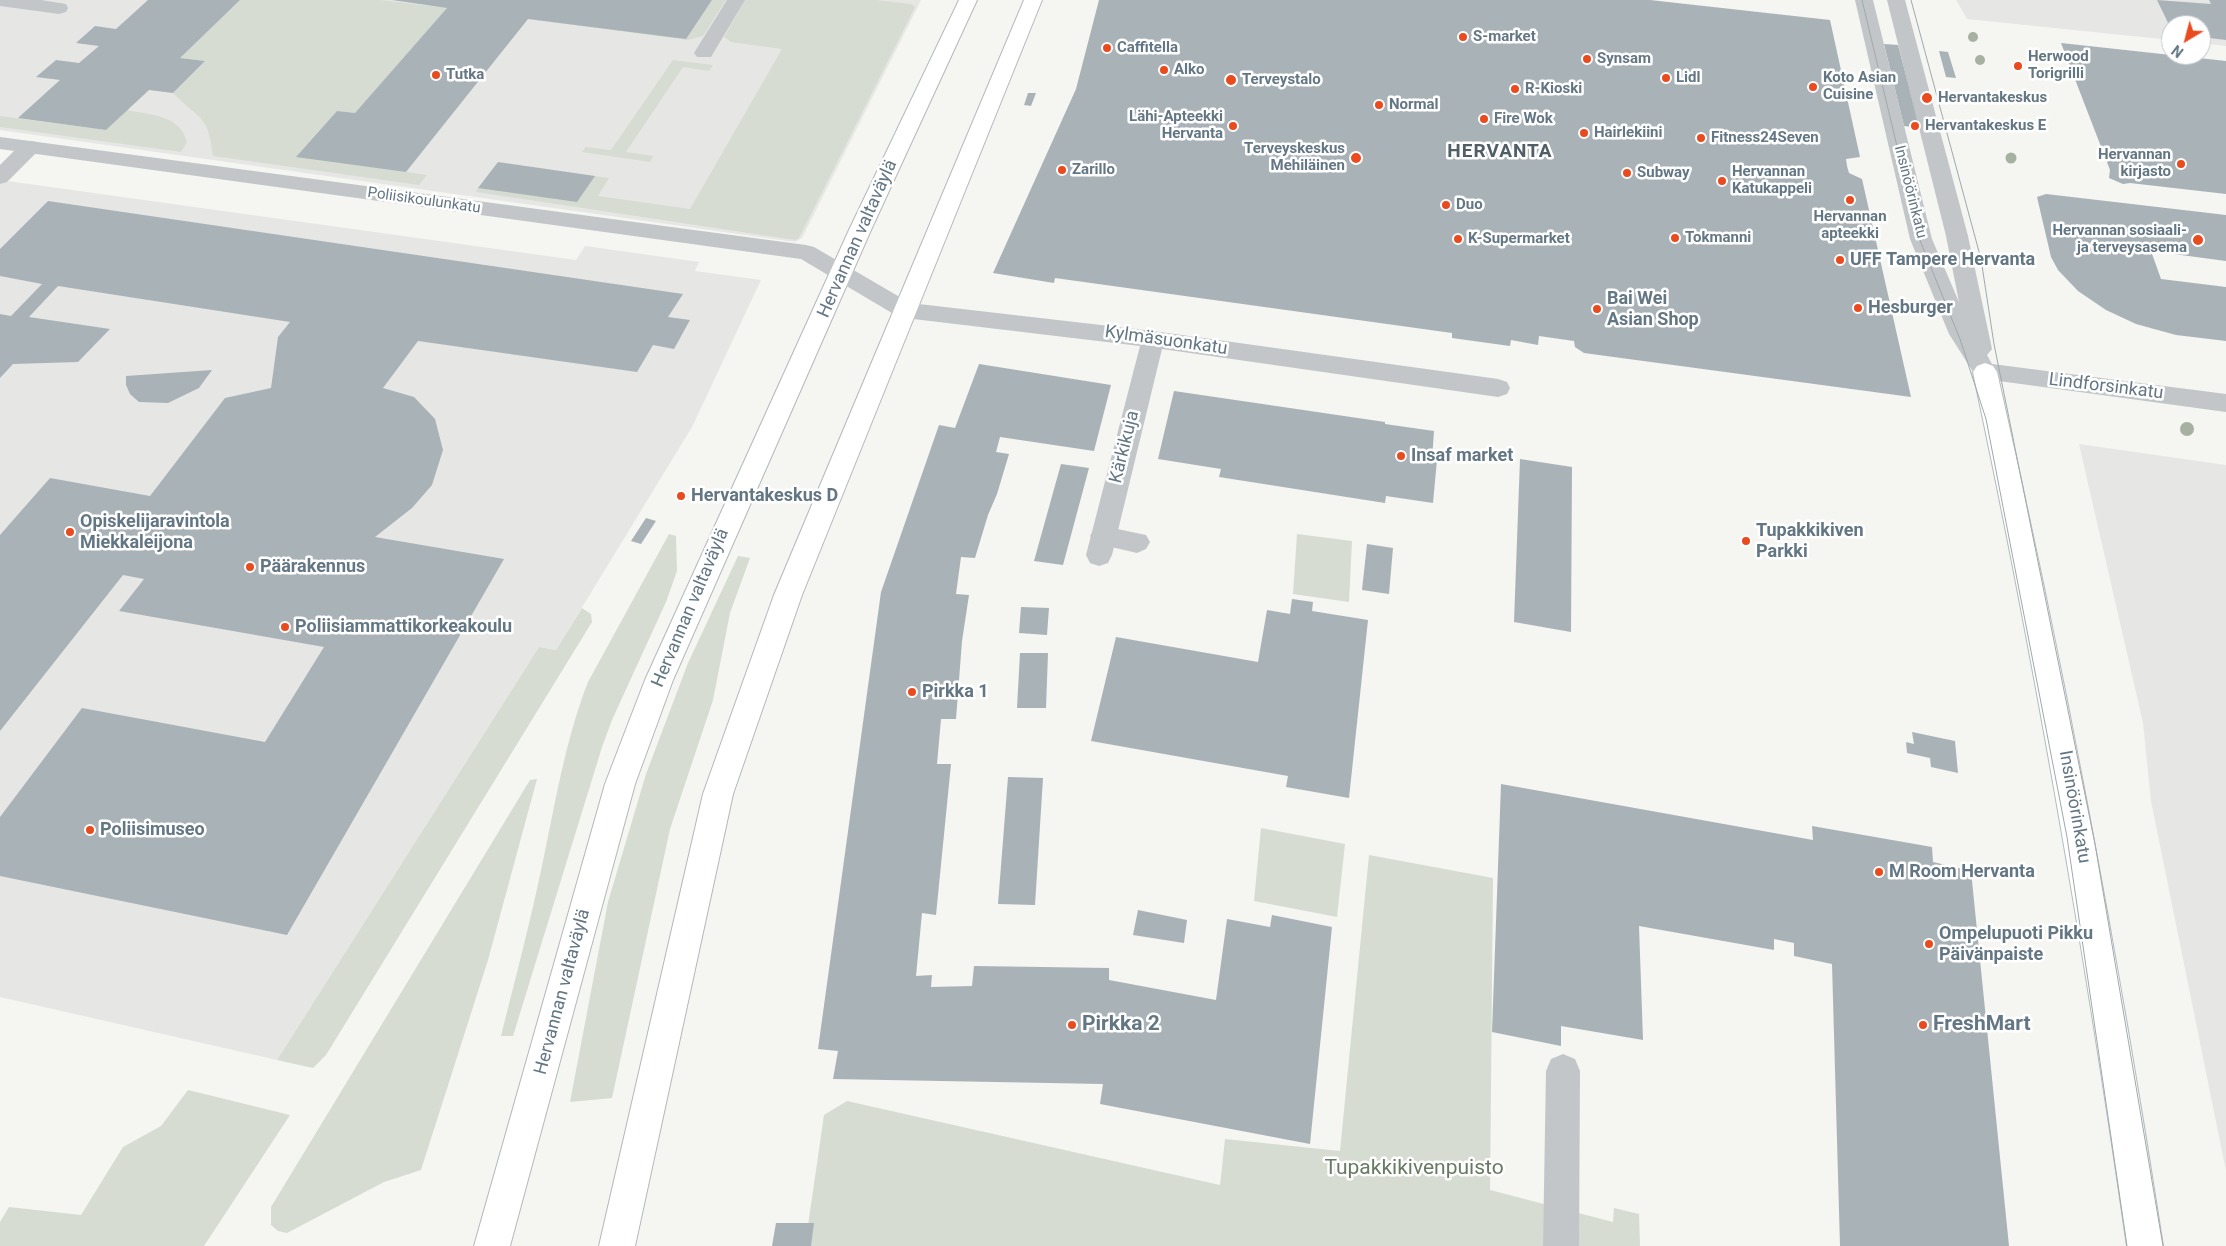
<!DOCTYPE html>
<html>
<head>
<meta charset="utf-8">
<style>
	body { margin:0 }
	#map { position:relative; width:2226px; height:1246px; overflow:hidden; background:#f5f5f1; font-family:Roboto,sans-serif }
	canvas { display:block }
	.north { position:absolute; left:2161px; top:15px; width:50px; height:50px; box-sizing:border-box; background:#fff; border:1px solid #c1c8ce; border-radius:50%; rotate:217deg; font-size:14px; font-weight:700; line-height:20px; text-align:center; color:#637684 }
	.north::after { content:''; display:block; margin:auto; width:18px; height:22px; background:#e94a1e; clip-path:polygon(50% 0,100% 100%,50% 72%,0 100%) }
</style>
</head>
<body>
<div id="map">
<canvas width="2226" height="1246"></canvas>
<div class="north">N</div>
</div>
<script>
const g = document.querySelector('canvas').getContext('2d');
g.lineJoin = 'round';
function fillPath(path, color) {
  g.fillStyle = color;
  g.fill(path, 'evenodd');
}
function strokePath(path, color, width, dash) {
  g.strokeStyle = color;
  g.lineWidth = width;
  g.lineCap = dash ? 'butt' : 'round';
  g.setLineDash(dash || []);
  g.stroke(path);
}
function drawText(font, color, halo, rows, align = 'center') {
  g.font = font + ' Roboto,sans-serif';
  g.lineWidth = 5;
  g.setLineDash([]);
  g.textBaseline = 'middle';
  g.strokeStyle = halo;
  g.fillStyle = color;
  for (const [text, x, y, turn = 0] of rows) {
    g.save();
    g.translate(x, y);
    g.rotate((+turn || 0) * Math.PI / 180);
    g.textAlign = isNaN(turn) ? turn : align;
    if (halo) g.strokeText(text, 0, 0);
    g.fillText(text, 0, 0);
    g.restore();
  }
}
fillPath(new Path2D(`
	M0 0H921L802 238 795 242 0 130Z
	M1956 0H2226V46L2201 43V25H2171V40L1967 19Z
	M0 180 576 260 585 246 699 262 695 271 761 280 692 427 556 650 539 647 277 1060 0 997Z
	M2079 444 2226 465V1171L2151 801 2143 723Z`), '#e6e7e5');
fillPath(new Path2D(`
	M240 0H381L447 8 355 113 337 111 297 156 427 175 419 185 213 156C208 113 200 121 173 93L205 61 180 58Z
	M712 0H726L703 36 688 40 528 19 686 38Z
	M745 0H876L911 4 915 7 799 238 795 240 476 192 478 188 595 176 609 178 598 196 690 209 782 49 731 42 724 37Z
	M673 60 713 65 709 71 683 67 626 152 653 156 650 162 582 152 586 147 611 150Z
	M127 110C151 115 180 115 187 142L181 152 0 127V116L106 130Z
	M669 534 676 536 677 571 666 602 612 720 602 747 513 1036H501C515 980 530 923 542 866 555 804 565 741 588 682Z
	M1297 534 1352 541 1349 602 1293 594Z
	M738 556 750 558 730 613 713 700 670 829 612 1098 570 1102 608 902 646 774 688 663Z
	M582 608 591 614 592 622 326 1055 313 1068 277 1060 539 647 556 650Z
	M537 779 488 960 421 1170 384 1182 287 1233 278 1231 271 1225V1207L530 780Z
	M1261 828 1345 844 1337 917 1254 901Z
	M1369 855 1493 878 1490 1190 1613 1222 1614 1208 1639 1214 1640 1246H805L824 1115 847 1101 1220 1185 1225 1139 1340 1151Z
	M188 1090 290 1115 204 1246H0V1222L9 1207 81 1215 123 1147 161 1126Z`), '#d6dcd2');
fillPath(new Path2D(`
	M148 0H240L180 58 205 61 173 93 149 90 106 130 18 118 60 80 36 77 56 60 79 63 99 46 76 43 95 26 116 29Z
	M392 0H712L686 39 528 19 406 172 296 157 337 111 355 113 447 8Z
	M1099 0H1650L1830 20 1860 157 1846 159 1847 166 1849 173 1862 179 1911 397 1584 353 1575 347 1574 341 1539 336 1538 345 1511 340 1510 346 1452 338V333L1055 278 1054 283 993 273 1076 89Z
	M2157 0 2211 4 2209 0H2226V40L2201 37V25H2171V29Z
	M2061 43 2226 61V194L2130 183 2123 184 2109 178 2110 170Z
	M1884 44 1898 45 1920 128 1904 126Z
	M1939 51 1948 52 1956 78 1946 77Z
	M1028 93H1036L1031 106 1024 105Z
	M498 162 595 176 577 202 478 188Z
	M2046 194 2226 215V261L2151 251 2161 279 2226 287V341L2176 335 2136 324 2106 310 2078 291 2058 270 2051 257 2037 197Z
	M48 201 683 294 668 317 690 320 674 349 653 345 637 372 418 341 383 388 414 397 435 419 443 450 432 485 412 508 375 537 504 559 287 935 0 876V817L82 708 265 742 324 647 119 611 144 579 123 575 0 731V535L50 478 150 496 225 398 271 388 278 337 290 322 58 286 29 317 110 329 78 362 13 364 0 378V314L11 316 42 284 0 276V249Z
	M979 364 1111 385 1094 451 1000 437 996 452 1009 454 997 494 988 515 975 558 961 557 956 594 969 595 962 641 956 719H941L937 764H951L936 915 922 913 916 976 932 975 931 987 972 986 974 966 1109 968V980L1216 1000 1227 919 1270 927 1272 915 1332 927 1310 1144 1100 1104 1103 1084 833 1079 838 1051 818 1049 881 592 939 425 955 428Z
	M212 370 199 388 168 403 139 402 130 394 126 385V376Z
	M1174 391 1385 422V424L1434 431 1432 459 1437 460 1433 503 1386 496 1385 503 1219 477 1221 469 1158 459Z
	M1520 459 1572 467 1571 632 1514 622Z
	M1061 464 1089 468 1063 565 1034 561Z
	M646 518 656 521 641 544 631 541Z
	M1367 544 1393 548 1389 594 1362 590Z
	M1292 599 1313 602 1312 611 1368 620 1349 798 1286 787 1288 776 1091 741 1116 637 1258 662 1267 610 1290 614Z
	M1021 607 1049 608 1047 635 1019 633Z
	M1020 653H1048L1046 708H1017Z
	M1912 732 1955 741 1958 773 1931 767 1930 758 1907 753 1906 742 1914 744Z
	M1008 777 1043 778 1035 905 998 904Z
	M1501 784 1813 840 1812 826 1932 847 1933 862 1971 871 2009 1246H1840L1832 964 1794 956V943L1774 939V950L1639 926 1643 1040 1561 1026V1046L1492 1032Z
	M1138 910 1187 920 1184 943 1133 935Z
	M776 1223H814L811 1246H772Z`), '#a9b2b7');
const secondary = new Path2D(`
	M1985 363 1993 366 1997 372C2063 662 2118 953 2163 1246H2127C2085 953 2035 662 1973 372L1977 366Z`);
const primary = new Path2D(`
	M959 0H977L871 230 673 680 635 784 510 1246H474L605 784 645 680 849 230Z
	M1024 0H1042L802 595 733 794 635 1246H599L703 794 774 595Z`);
strokePath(secondary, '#b4babe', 2);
strokePath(primary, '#b3b8bc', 2);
fillPath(new Path2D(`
	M0 0H41L66 4 68 8 66 12 59 14 0 6Z
	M727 0H745L711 57H697L694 53Z
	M30 141 37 142 40 147 37 152 7 182 0 184V165L23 142Z
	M1103 526 1146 535 1150 542 1146 549 1137 553 1094 543 1090 536 1094 529Z
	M1563 1054 1575 1059 1580 1071 1579 1246H1543L1546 1071 1551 1059Z`), '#c2c6c9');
fillPath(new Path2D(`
	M1855 0H1873L1932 239 1959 302 1946 236 1887 0H1905L1968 236 1992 349 1987 355 1992 364 2226 394V412L1977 378 1949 334 1910 239Z
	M0 137 806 245 814 247 910 303 1153 331 1498 379 1507 382 1510 388 1507 394 1498 397 1162 349 1112 555 1108 563 1099 566 1090 563 1086 555 1140 346 905 318 897 316 801 259 0 149Z`), '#c2c6c9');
fillPath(secondary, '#fff');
fillPath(primary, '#fff');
strokePath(new Path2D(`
	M1862 0 1919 238 1960 339 1986 419 2067 837 2127 1246
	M1911 0 1981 259 1994 344 2095 844 2163 1246`), '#a0a8ad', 1);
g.fillStyle = '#a7b1a2';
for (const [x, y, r] of [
	[1973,37,5],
	[1980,60,5],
	[2002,126,5.5],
	[2011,158,5.5],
	[2187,429,7]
]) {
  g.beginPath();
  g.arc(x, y, r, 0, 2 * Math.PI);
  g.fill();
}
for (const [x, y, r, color] of [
	[1463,37,5,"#e94a1e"],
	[1107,48,5,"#e94a1e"],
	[1587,59,5,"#e94a1e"],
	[2018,66,5,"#e94a1e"],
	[1164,70,5,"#e94a1e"],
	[436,75,5,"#e94a1e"],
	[1666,78,5,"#e94a1e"],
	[1231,80,6,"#e94a1e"],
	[1813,87,5,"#e94a1e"],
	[1515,89,5,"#e94a1e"],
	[1927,98,6,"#e94a1e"],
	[1379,105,5,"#e94a1e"],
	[1484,119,5,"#e94a1e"],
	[1233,126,5,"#e94a1e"],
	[1915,126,5,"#e94a1e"],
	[1584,133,5,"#e94a1e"],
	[1701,138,5,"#e94a1e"],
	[1356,158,6,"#e94a1e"],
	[2181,164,5,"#e94a1e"],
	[1062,170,5,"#e94a1e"],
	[1627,173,5,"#e94a1e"],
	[1722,181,5,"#e94a1e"],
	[1850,200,5,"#e94a1e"],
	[1446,205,5,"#e94a1e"],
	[1675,238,5,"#e94a1e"],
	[1458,239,5,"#e94a1e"],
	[2198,240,6,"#e94a1e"],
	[1840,260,5,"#e94a1e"],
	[1858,308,5,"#e94a1e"],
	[1597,309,5,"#e94a1e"],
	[1401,456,5,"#e94a1e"],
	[681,496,5,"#e94a1e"],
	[70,532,5,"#e94a1e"],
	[1746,541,5,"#e94a1e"],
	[250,567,5,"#e94a1e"],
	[285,627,5,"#e94a1e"],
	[912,692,5,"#e94a1e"],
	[90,830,5,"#e94a1e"],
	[1879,872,5,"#e94a1e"],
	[1929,944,5,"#e94a1e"],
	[1072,1025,5,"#e94a1e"],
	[1923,1025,5,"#e94a1e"]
]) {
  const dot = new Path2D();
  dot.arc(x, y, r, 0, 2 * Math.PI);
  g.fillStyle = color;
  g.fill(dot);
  strokePath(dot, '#fff', 2);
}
drawText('bold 15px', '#637684', '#fff', [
	["S-market",1473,37],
	["Caffitella",1117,48],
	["Herwood",2028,57],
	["Torigrilli",2028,74],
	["Synsam",1597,59],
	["Alko",1174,70],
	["Tutka",446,75],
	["Lidl",1676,78],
	["Koto Asian",1823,78],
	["Cuisine",1823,95],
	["Terveystalo",1242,80],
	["R-Kioski",1525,89],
	["Hervantakeskus",1938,98],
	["Normal",1389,105],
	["Lähi-Apteekki",1223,117,"right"],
	["Hervanta",1223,134,"right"],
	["Fire Wok",1494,119],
	["Hervantakeskus E",1925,126],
	["Hairlekiini",1594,133],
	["Fitness24Seven",1711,138],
	["Terveyskeskus",1345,149,"right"],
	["Mehiläinen",1345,166,"right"],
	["Hervannan",2171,155,"right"],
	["kirjasto",2171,172,"right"],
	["Zarillo",1072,170],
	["Hervannan",1732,172],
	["Katukappeli",1732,189],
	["Subway",1637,173],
	["Duo",1456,205],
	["Hervannan",1850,217,"center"],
	["apteekki",1850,234,"center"],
	["Hervannan sosiaali-",2187,231,"right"],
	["ja terveysasema",2187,248,"right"],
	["Tokmanni",1685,238],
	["K-Supermarket",1468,239]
], 'left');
drawText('15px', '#637684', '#fff', [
	["Insinöörinkatu",1910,192,76],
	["Poliisikoulunkatu",424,201,8]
]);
drawText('18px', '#637684', '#fff', [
	["Hervannan valtaväylä",858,239,-66],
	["Kylmäsuonkatu",1166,341,8],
	["Lindforsinkatu",2106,387,7],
	["Kärkikuja",1125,447,-76],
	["Hervannan valtaväylä",691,608,-67],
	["Insinöörinkatu",2074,807,80],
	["Hervannan valtaväylä",563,992,-75]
]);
drawText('bold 18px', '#637684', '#fff', [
	["UFF Tampere Hervanta",1850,260],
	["Bai Wei",1607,299],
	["Asian Shop",1607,320],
	["Hesburger",1868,308],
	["Insaf market",1411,456],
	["Hervantakeskus D",691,496],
	["Opiskelijaravintola",80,522],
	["Miekkaleijona",80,543],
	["Tupakkikiven",1756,531],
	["Parkki",1756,552],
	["Päärakennus",260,567],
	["Poliisiammattikorkeakoulu",295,627],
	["Pirkka 1",922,692],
	["Poliisimuseo",100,830],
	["M Room Hervanta",1889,872],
	["Ompelupuoti Pikku",1939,934],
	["Päivänpaiste",1939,955]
], 'left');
g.letterSpacing = '1px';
drawText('bold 19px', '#515e68', '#fff', [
	["HERVANTA",1500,152]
]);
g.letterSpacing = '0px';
drawText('bold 21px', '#637684', '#fff', [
	["Pirkka 2",1082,1025],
	["FreshMart",1933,1025]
], 'left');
drawText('21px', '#677a62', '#fff', [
	["Tupakkikivenpuisto",1414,1169]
]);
</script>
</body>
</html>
